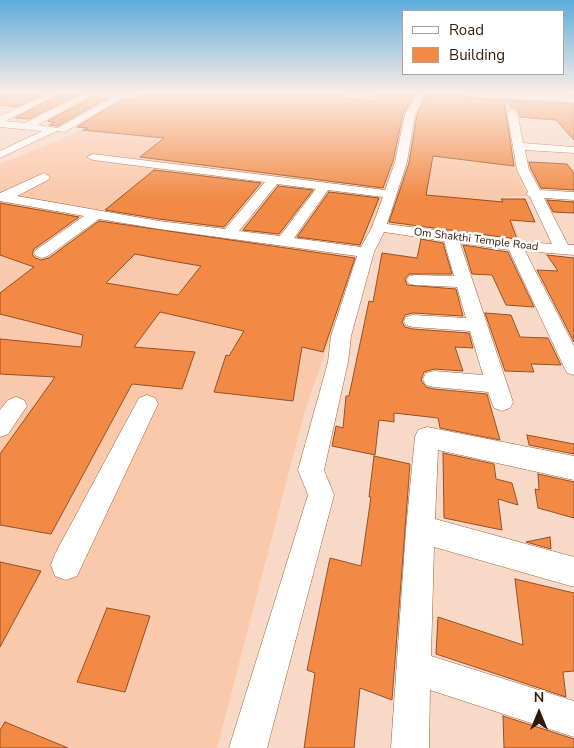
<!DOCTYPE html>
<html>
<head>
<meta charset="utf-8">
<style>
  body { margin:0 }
  #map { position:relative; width:574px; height:748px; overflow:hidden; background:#f8d9c7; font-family:"Nunito Sans",sans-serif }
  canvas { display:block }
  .legend { position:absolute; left:402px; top:10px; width:162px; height:65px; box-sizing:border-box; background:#fff; border:1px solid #aea39b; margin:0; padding:6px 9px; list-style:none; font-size:15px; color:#341806 }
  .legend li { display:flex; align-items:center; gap:10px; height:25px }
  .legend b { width:25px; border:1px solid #aea39b }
  .north { position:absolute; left:514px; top:688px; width:50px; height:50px; -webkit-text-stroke:4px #fff; paint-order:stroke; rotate:0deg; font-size:14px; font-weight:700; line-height:20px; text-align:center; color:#341806 }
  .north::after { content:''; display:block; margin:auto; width:18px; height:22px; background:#341806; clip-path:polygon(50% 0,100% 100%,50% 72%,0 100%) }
</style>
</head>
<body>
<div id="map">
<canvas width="574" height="748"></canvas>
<ul class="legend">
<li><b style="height:6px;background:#fff"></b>Road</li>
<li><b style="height:14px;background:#f28a46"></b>Building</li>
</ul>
<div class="north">N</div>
</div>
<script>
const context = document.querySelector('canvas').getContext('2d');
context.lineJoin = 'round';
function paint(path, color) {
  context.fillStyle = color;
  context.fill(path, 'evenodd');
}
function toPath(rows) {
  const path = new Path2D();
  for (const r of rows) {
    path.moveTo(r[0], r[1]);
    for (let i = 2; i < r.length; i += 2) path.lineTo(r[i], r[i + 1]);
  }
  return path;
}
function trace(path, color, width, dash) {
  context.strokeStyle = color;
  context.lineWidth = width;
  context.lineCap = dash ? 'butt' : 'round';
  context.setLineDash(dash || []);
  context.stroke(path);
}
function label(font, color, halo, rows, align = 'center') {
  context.font = font + ' "Nunito Sans",sans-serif';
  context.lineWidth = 5;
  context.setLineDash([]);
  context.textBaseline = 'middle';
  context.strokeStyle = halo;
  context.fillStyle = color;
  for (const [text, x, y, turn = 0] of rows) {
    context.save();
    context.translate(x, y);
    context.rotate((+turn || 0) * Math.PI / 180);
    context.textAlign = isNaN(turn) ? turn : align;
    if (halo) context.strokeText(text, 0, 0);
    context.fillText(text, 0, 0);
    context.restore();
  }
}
const built = toPath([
  [138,93,574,93,574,110,506,106,513,163,527,196,504,197,520,240,369,228,305,410,217,748,0,748,0,164,74,134]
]);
const building = toPath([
  [0,93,47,93,16,107,0,105,0,93],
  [63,93,81,93,29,119,15,118,63,93],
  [148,93,341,93,338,98,375,101,378,93,415,94,403,114,393,161,383,188,140,157,164,138,83,130,88,128,77,127,123,99,135,100,148,93],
  [428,93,461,93,467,98,504,100,514,166,433,156,426,195,503,202,501,199,525,199,535,222,510,220,517,239,389,222,409,163,417,115,428,93],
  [92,97,107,98,58,126,49,125,54,122,48,121,92,97],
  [506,100,574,104,574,140,556,120,520,117,518,110,511,107,506,100],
  [529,162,567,164,574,173,574,190,541,188,531,169,529,162],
  [154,170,261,183,224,227,159,219,105,210,154,170],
  [278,186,313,190,279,234,243,230,278,186],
  [329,192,379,198,360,245,297,237,329,192],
  [547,200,574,202,574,213,553,212,547,200],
  [0,203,79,217,34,249,32,254,35,258,41,260,49,258,99,221,355,258,323,352,302,347,293,401,214,392,226,355,229,356,244,331,160,312,134,347,195,352,182,389,132,384,51,534,0,525,0,454,55,377,0,374,0,339,81,347,83,335,0,314,0,293,34,267,0,255,0,203],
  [135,254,166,260,201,266,178,295,106,283,135,254],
  [421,239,443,243,452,274,409,274,405,279,407,285,456,289,463,316,413,313,405,315,402,322,405,327,413,329,469,333,473,348,455,347,463,371,434,369,424,372,421,380,426,387,434,389,487,394,500,440,440,428,438,418,394,413,394,422,379,420,375,455,332,446,336,426,343,428,346,396,349,396,369,301,373,302,382,253,417,258,421,239],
  [463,245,508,252,534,307,506,305,492,275,472,274,463,245],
  [547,255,574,258,574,342,537,270,558,271,547,255],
  [485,313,511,315,520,337,548,338,561,365,531,364,534,372,505,371,485,313],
  [527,435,574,444,574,454,529,445,527,435],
  [443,453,494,464,496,479,512,483,518,505,498,499,502,530,444,518,443,453],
  [374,456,410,464,392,700,360,688,354,748,304,748,315,673,307,670,330,558,361,566,371,497,369,497,374,456],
  [538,474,574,482,574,518,538,508,535,489,539,490,538,474],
  [550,537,551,549,526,542,550,537],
  [0,562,41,571,0,647,0,562],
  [515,579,574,593,574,671,563,672,566,697,436,654,438,617,523,645,515,579],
  [107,608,150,616,125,692,77,682,107,608],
  [503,716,574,739,574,748,504,748,503,716],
  [5,722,68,748,0,748,0,730,5,722]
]);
const minor = toPath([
  [51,93,61,93,5,121,25,123,85,93,95,93,38,125,58,128,120,93,130,93,65,132,57,131,0,158,0,151,42,131,0,127,0,116,51,93],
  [418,93,426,93,415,114,407,162,387,224,515,241,552,244,530,197,526,194,528,192,517,170,507,112,512,109,517,112,523,143,574,147,574,153,525,150,529,170,540,190,574,192,574,200,544,198,568,245,574,245,574,255,525,251,574,346,574,375,567,373,564,367,509,250,460,243,513,402,510,408,502,411,494,408,488,392,434,387,426,385,423,379,426,373,434,371,483,375,470,331,413,327,406,325,404,321,406,317,413,315,466,318,457,287,415,285,409,284,407,280,409,276,415,275,454,276,444,241,384,232,374,252,351,336,348,362,324,470,334,495,267,748,229,748,308,495,298,470,328,362,331,336,357,256,159,229,99,219,48,256,42,258,36,256,34,253,36,250,84,216,0,201,0,193,44,173,50,177,48,180,17,196,159,221,225,229,265,182,93,160,87,157,93,154,385,190,395,162,405,114,418,93],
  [277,184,316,189,280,236,239,231,277,184],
  [328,190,383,197,372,227,361,247,294,238,328,190],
  [463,93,508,93,574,96,574,102,467,96,463,93],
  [147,395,155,398,158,404,77,576,66,580,55,576,51,565,55,554,139,398,147,395],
  [16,397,24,400,27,406,8,434,0,437,0,410,8,400,16,397],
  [427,427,574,456,574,480,438,450,435,519,574,557,574,587,434,547,431,656,574,701,574,737,430,690,429,748,391,748,406,529,415,437,418,430,427,427]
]);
const farStreetnames = [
  ["Om Shakthi Temple Road",476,240,7]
];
paint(built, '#fac8aa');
paint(building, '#f28a46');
trace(building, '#945124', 1);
trace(minor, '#a46034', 1);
paint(minor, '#fff');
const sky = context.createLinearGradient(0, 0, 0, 197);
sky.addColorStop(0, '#5dabdd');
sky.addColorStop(0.47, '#fceee6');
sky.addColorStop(1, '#fceee600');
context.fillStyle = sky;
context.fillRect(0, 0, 574, 197);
label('11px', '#341806', '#fff', farStreetnames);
</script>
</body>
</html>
